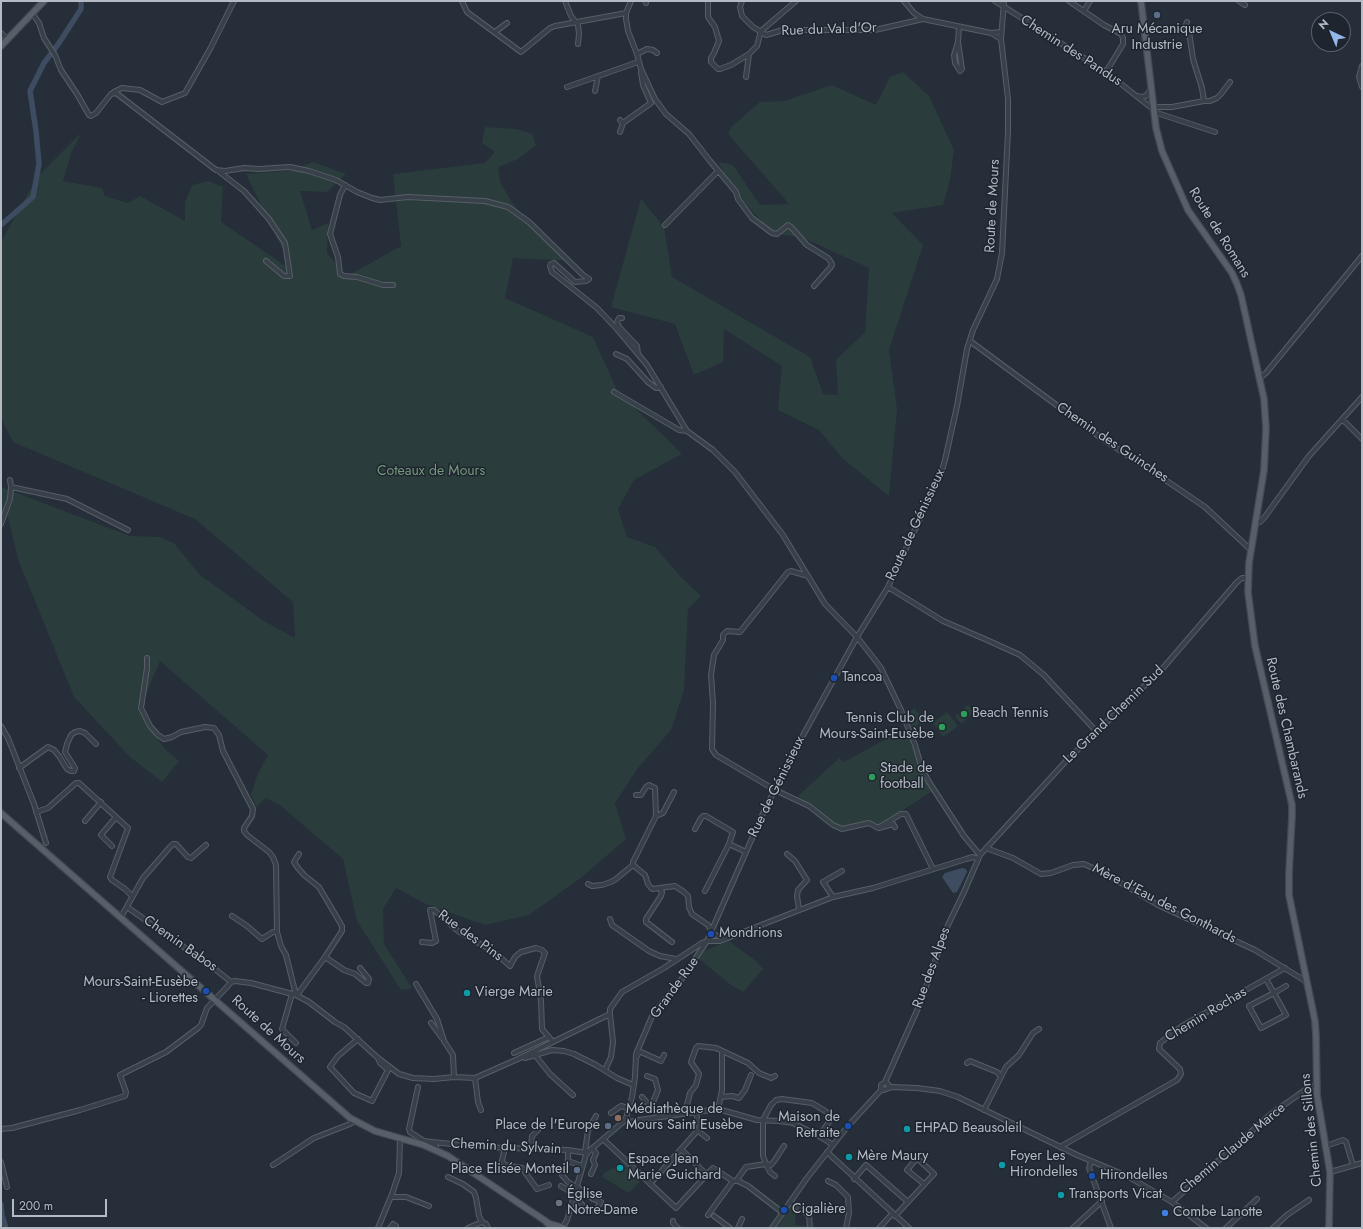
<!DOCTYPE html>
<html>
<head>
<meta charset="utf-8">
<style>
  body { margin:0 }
  #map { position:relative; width:1363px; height:1229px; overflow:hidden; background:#252e39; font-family:Jost,sans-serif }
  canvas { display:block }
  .frame { position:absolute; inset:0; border:2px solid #b4bbc5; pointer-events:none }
  .north { position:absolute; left:1311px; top:12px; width:40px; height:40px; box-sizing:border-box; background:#1e252e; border:1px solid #5a616a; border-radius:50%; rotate:316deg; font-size:11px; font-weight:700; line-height:16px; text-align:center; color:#b4bbc5 }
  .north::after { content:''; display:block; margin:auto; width:14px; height:18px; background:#92b8ec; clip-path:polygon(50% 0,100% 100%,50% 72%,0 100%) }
  .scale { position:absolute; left:12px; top:1199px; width:95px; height:18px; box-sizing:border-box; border:2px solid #b4bbc5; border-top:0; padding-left:5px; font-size:12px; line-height:14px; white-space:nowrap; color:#b4bbc5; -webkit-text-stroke:3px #1e252e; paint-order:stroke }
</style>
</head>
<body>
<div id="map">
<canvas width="1363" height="1229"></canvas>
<div class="frame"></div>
<div class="north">N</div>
<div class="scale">200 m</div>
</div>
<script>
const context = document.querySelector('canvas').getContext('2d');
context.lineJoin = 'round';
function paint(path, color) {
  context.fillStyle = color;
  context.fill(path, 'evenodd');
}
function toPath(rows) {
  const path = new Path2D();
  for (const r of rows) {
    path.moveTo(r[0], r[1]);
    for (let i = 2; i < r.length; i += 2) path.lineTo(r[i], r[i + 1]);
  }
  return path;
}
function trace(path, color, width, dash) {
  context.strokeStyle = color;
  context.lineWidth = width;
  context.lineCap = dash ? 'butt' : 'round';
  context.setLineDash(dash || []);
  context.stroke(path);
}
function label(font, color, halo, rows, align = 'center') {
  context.font = font + ' Jost,sans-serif';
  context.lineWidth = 3;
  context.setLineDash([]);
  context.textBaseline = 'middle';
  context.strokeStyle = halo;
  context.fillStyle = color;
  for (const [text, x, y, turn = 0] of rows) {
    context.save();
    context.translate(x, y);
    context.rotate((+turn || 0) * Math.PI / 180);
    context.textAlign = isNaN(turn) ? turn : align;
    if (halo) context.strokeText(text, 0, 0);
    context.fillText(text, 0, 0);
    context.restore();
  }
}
const green = toPath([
  [903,72,929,96,954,150,950,180,943,205,892,213,923,245,889,350,897,409,889,496,843,459,819,430,778,410,782,366,724,329,723,362,694,375,675,324,611,307,641,199,664,227,672,277,810,357,823,394,838,395,836,360,865,332,869,268,801,237,773,234,732,189,718,162,733,165,760,205,789,204,728,134,731,127,760,102,784,101,832,85,876,105,890,77],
  [485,127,517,129,532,134,536,145,518,159,498,167,500,182,511,201,532,227,572,261,513,258,505,298,593,337,617,390,682,454,634,480,618,509,627,537,655,547,681,577,701,596,688,609,684,690,671,730,638,768,615,803,626,839,582,877,529,915,485,925,428,905,396,888,383,909,384,944,412,988,401,990,357,921,343,859,281,806,266,798,256,807,251,795,257,776,268,755,160,661,139,711,164,748,179,761,162,782,130,757,74,697,18,559,7,513,3,511,1,516,1,487,130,536,160,537,174,543,200,575,264,621,295,638,293,602,195,519,13,442,1,418,1,242,38,176,81,133,71,154,63,181,102,188,105,196,128,203,140,196,185,221,185,202,192,185,208,181,223,187,221,222,293,271,246,174,288,171,313,162,346,174,327,192,300,191,312,230,328,223,327,253,347,276,401,246,393,174,485,163,495,152,482,143],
  [968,705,974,712,961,724,955,716],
  [914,708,923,719,913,731,907,715],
  [947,712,958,726,943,737,933,723],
  [904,729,913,746,931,792,897,814,879,825,840,827,798,796,839,758,844,762],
  [729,941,756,961,763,969,743,992,731,985,699,959,704,951],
  [622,1160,642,1179,629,1193,602,1177,604,1173,618,1165],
  [791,1206,793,1206,796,1209,795,1225,808,1226,808,1228,777,1228]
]);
const water = toPath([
  [962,868,966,869,967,872,957,892,953,893,942,877,945,873]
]);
const river = toPath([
  [1,225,33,197,39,164,36,131,30,91,44,63,59,43,81,9,81,1],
  [1,1204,2,1215,6,1228]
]);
const minor = toPath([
  [462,1,467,12,521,52,550,28,555,26,626,13],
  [565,1,571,16,578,25,579,34,578,44],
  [631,1,626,13,626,19,628,31,637,54,641,69,655,99,666,114,689,134,710,161,736,192,738,199,752,218,772,233,777,234,788,225,791,227,807,245,828,258,831,262,832,265,830,268,814,286],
  [645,1,646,3],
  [708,1,708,17,715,27,719,41,714,53,711,58,711,62,718,69,720,69,731,65,749,54],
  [742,1,740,7,742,16,753,27,766,35,783,30,875,30,923,19],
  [904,1,914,13,923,19,991,33],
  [995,1,1106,72,1154,110],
  [1069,1,1104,25,1121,34,1123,38,1123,44,1106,72],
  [1239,1,1245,5],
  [1084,11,1090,1],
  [32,13,39,23,44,38,55,55,61,70,77,94,89,115,91,116,96,113,111,94,116,93,216,170,225,171,244,168,259,169,290,167,309,171,336,180,357,192,372,198,380,200,408,197,485,201,508,207,529,222,583,275,589,279,586,281,575,282,554,263,551,264,550,266,552,272,597,308,617,329,647,365,687,431,713,450,735,472,783,535,825,604,857,637,875,660,881,668,901,710,915,745,922,769,929,782,964,836,980,855],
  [1187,22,1185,27,1189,32,1193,59,1202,88,1204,101],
  [495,32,507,23],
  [1001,32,991,33,1001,39],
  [1,33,7,39],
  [958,42,962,69,960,71,955,63,954,55,958,42,959,27],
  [637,54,647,49,653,50,657,53],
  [1362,66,1359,77,1362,87],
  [746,77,749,54,757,46,761,31,796,1],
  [567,87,638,62],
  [595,91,598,76],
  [114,92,122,88,140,90,162,102,185,93,210,49,234,1],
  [1138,96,1141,97,1146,96,1151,89],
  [1154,107,1172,107,1204,101,1210,101,1217,98,1221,94,1230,82],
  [1154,112,1215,132],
  [620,120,623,123,651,103,643,85,641,72],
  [620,132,623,123],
  [217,170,244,191,269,219,285,243,290,276,284,276,266,261],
  [345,185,340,195,330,234,338,257,340,274,344,276,357,277,383,285,393,285],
  [665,225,718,171],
  [622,318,619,318,617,322,619,327,637,346,638,354],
  [970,341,1101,438,1161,477,1205,507,1251,550],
  [616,354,627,359,648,382,656,388,661,387],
  [1260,378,1266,373,1362,256],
  [614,392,679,430,687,431],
  [1342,419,1362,439],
  [10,480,11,487],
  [1255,523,1260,522,1264,518,1309,456,1362,397],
  [1,524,10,499,11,487,67,499,128,530],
  [808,576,791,571,788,572,740,632,727,631,723,635,723,640,714,655,711,675,713,703,712,749,716,755,775,790,809,806,833,825,842,829,869,823,878,828,901,814,906,814,933,869],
  [888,587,943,621,987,640,1020,655,1044,675,1097,732],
  [147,658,147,668,141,708,150,726,158,735,164,739,172,737,181,732,205,727,214,728,219,735,223,751,253,809,252,816,244,828,244,831,247,835,269,852,273,857,276,865,277,932,281,946,286,955,296,995],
  [1,726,8,738,34,804,46,843],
  [19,768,48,747,54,750,59,756,67,769,71,771,74,771,75,768,65,752,67,744,71,735,75,732,80,731,85,733,96,744],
  [636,795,641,795,646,787,649,785,655,788,656,816,633,862,633,865,645,875,648,884,652,889,675,886,684,892,688,896,689,907,692,914,708,925,712,932],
  [36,812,48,808,76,783,79,783,128,828,110,877,112,880,125,889,132,896],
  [656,816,663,813,674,792],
  [85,821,101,802],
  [879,828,893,824,895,827],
  [695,829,701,818,703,816,706,816,733,832,729,844,746,852],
  [112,846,101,835,116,817],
  [986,848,1013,858,1041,874,1051,873,1073,865,1084,864,1104,873,1158,905,1255,950,1307,982],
  [787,854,795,861,807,880,798,890,797,896,799,909],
  [588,884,592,886,602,885,611,882,616,879,633,865],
  [660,889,662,892,661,896,646,919,646,922,672,942],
  [705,891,729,844],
  [833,897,823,882,842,871],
  [127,907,215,969,231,982],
  [232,916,247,926,262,939,273,932,277,932],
  [121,917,143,878,170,847,173,844,176,844,188,857,191,858,206,845],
  [610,919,612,925,649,951,660,956,676,959],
  [711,934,726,938],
  [422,942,432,943,436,941,430,910,434,910,458,931,494,952,510,966,515,957,521,952,536,948,542,950,545,953,537,976,541,1000,542,1029,553,1042],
  [325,957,344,970,355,974,366,983,368,983,369,979,360,968],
  [1266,979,1274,993,1286,1015,1261,1028,1249,1006,1274,993,1286,986],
  [416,984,437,1019,444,1041,453,1055,454,1077],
  [292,994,282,1029,296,1043],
  [297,995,325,957,342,931,342,926,319,887,304,875,298,868,294,862,299,854],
  [431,1023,442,1038],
  [358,1039,338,1056,330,1067,354,1093,372,1101,388,1070,380,1063,378,1058],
  [514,1053,549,1037],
  [535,1055,550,1074,573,1095],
  [637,1056,639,1052,641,1052,661,1061,664,1055],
  [525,1058,552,1050,564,1051,574,1054,596,1065,617,1078,633,1085],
  [967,1063,970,1061,997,1072,1001,1077],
  [605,1070,611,1057,613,1042,610,1014],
  [647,1076,655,1079,658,1090,651,1107,660,1117],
  [475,1078,478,1102,481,1110],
  [885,1082,919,1006,948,925,964,892,980,855,1066,761,1163,668,1237,582,1242,578,1248,578],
  [418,1087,409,1129,410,1132,424,1141,432,1142,436,1147],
  [889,1088,888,1084,886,1082,884,1083,881,1085,881,1088,884,1090,891,1087,917,1088,940,1091,958,1097,1077,1155,1127,1176,1172,1202,1206,1228],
  [642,1097,651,1107],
  [721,1097,732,1096,739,1098,745,1090,751,1075],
  [718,1109,722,1090,722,1051],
  [984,1110,1006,1067,1019,1055,1033,1033,1039,1029],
  [611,1113,621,1106,629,1108],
  [685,1113,690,1093,696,1085,699,1074,691,1062,696,1048,698,1046,716,1048,748,1063,759,1073,771,1078,775,1076],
  [625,1120,629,1122,639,1120,718,1109,757,1120,779,1121,793,1123,819,1136,833,1145],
  [1,1129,12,1128,80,1110,125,1096,126,1092,120,1075,166,1052,198,1028,201,1025,207,1008,227,987,231,982,235,981,251,983,296,995,309,1002,335,1022,344,1027,378,1058,399,1074,413,1078,434,1079,454,1077,475,1078,518,1059,610,1014,610,1009,622,992,664,968,702,943,707,941,720,941,833,897,873,888,966,859,973,857,978,859],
  [697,1130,707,1138],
  [603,1139,676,1208,713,1168,733,1181,738,1181,748,1186,783,1213],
  [426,1146,432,1142,481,1147,568,1150,587,1153],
  [1326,1146,1343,1140,1346,1142,1353,1165],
  [505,1147,502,1161,505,1165,522,1168,537,1189,549,1185],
  [1060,1147,1177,1080,1181,1074,1180,1069,1159,1049,1160,1043,1182,1026,1285,968],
  [531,1148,532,1136,538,1130],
  [681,1149,707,1175],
  [568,1150,568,1161,582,1166],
  [585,1152,588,1130,596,1116],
  [827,1152,909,1228],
  [568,1161,562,1175,568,1182,576,1187],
  [1091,1161,1089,1168,1111,1228],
  [1,1162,7,1187],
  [273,1165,314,1138,350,1124,354,1121],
  [1330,1172,1362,1163],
  [591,1174,595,1165,593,1160,596,1153,592,1148],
  [775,1176,770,1172,766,1164,771,1165,775,1160,784,1146],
  [448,1177,463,1184,474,1192,476,1198,479,1216,482,1222],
  [854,1179,866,1165,908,1202],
  [736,1181,746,1167,766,1164,763,1156,763,1120,771,1105,776,1100,782,1099,812,1103,830,1114,831,1117,829,1122,819,1136],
  [828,1181,836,1185,848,1197,849,1213,846,1228],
  [650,1184,699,1129,696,1112],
  [561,1186,574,1194],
  [391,1197,406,1197,429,1206],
  [573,1198,578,1200,587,1210,595,1211,601,1202,593,1199,576,1186],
  [790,1202,809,1215,810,1228],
  [1172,1202,1271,1114,1308,1088,1316,1085],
  [708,1215,733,1181],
  [714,1216,730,1228],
  [895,1216,934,1174,917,1158,907,1170,924,1184],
  [673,1221,673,1223,678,1228],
  [563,1227,567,1220,586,1155,589,1151,623,1122,626,1118,632,1097,635,1077,636,1054,653,1014,658,1008,681,980,707,941,764,811,795,750,857,637,888,587,941,474,945,460,957,406,967,349,973,330,997,279,1002,253,1008,131,1008,99,1001,39,1004,1],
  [378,1228,392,1194,399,1173,400,1138],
  [390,1228,393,1224,396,1226,395,1228],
  [468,1228,482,1222,486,1224,488,1228],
  [738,1228,742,1219],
  [772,1228,807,1178,848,1126,882,1089],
  [879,1228,893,1213],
  [1073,1228,1102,1201],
  [1226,1228,1257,1199],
  [1273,1228,1287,1215,1309,1200]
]);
const major = toPath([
  [1141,1,1156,128,1162,151,1188,210,1232,273,1237,284,1241,295,1264,399,1266,428,1264,470,1249,563,1248,592,1255,646,1292,805,1292,816,1289,873,1289,895,1315,1021,1316,1036,1317,1095,1330,1172,1329,1228],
  [1,46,44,1],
  [1,813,350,1118,375,1131,424,1145,448,1156,547,1222,552,1228],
  [547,1223,564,1228]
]);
const markers = [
  [1157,15,4,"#5c6f8a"],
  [834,678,4,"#1a4fb4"],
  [964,714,4,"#2e9e5b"],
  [942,727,4,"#2e9e5b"],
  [872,777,4,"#2e9e5b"],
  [711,934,4,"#1a4fb4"],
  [206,991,4,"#1a4fb4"],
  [467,993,4,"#0f9aa8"],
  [618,1118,4,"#8d6e63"],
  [608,1126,4,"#5c6f8a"],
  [848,1126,4,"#1a4fb4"],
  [907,1129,4,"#0f9aa8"],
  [849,1157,4,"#0f9aa8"],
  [1002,1165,4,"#0f9aa8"],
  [620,1168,4,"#0f9aa8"],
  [577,1170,4,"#5c6f8a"],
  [1092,1176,4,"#1a4fb4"],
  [1061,1195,4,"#0f9aa8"],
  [559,1203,4,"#6b7280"],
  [784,1210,4,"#1a4fb4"],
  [1165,1213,4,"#3f7fe0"]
];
const streetNames = [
  ["Rue du Val d'Or",829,30,-2],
  ["Chemin des Pandus",1071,51,33],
  ["Route de Mours",993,206,-87],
  ["Route de Romans",1219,233,58],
  ["Chemin des Guinches",1112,443,34],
  ["Route de Génissieux",916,525,-65],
  ["Le Grand Chemin Sud",1114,715,-44],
  ["Route des Chambarands",1286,728,77],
  ["Rue de Génissieux",777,787,-64],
  ["Mère d'Eau des Gonthards",1164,904,27],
  ["Rue des Pins",470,936,36],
  ["Chemin Babos",180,944,35],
  ["Rue des Alpes",932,968,-70],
  ["Grande Rue",675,988,-54],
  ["Chemin Rochas",1206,1015,-31],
  ["Route de Mours",268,1030,42],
  ["Chemin des Sillons",1312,1130,-96],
  ["Chemin du Sylvain",506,1147,3],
  ["Chemin Claude Marce",1233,1149,-40]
];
const poiNames = [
  ["Aru Mécanique",1157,30,"center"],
  ["Industrie",1157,46,"center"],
  ["Tancoa",842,678],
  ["Beach Tennis",972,714],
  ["Tennis Club de",934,719,"right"],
  ["Mours-Saint-Eusèbe",934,735,"right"],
  ["Stade de",880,769],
  ["football",880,785],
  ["Mondrions",719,934],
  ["Mours-Saint-Eusèbe",198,983,"right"],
  ["- Liorettes",198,999,"right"],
  ["Vierge Marie",475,993],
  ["Médiathèque de",626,1110],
  ["Mours Saint Eusèbe",626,1126],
  ["Maison de",840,1118,"right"],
  ["Retraite",840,1134,"right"],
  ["Place de l'Europe",600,1126,"right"],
  ["EHPAD Beausoleil",915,1129],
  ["Mère Maury",857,1157],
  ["Foyer Les",1010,1157],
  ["Hirondelles",1010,1173],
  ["Espace Jean",628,1160],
  ["Marie Guichard",628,1176],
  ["Place Elisée Monteil",569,1170,"right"],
  ["Hirondelles",1100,1176],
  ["Église",567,1195],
  ["Notre-Dame",567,1211],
  ["Transports Vicat",1069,1195],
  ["Cigalière",792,1210],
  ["Combe Lanotte",1173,1213]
];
const parkNames = [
  ["Coteaux de Mours",431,472]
];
paint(green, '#2a3c3c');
paint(water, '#3d4c60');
trace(river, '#3d4c60', 5.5);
trace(minor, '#575e67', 6);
trace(major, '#424952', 8);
trace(minor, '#384049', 4);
trace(major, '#575f69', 5.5);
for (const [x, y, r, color] of markers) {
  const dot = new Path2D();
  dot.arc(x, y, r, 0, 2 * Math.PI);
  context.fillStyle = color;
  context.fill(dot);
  trace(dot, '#1e252e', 1.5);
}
label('14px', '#b4bbc5', '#1e252e', streetNames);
label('14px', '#b4bbc5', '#1e252e', poiNames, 'left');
label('14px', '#74987c', '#1e252e', parkNames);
</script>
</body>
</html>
